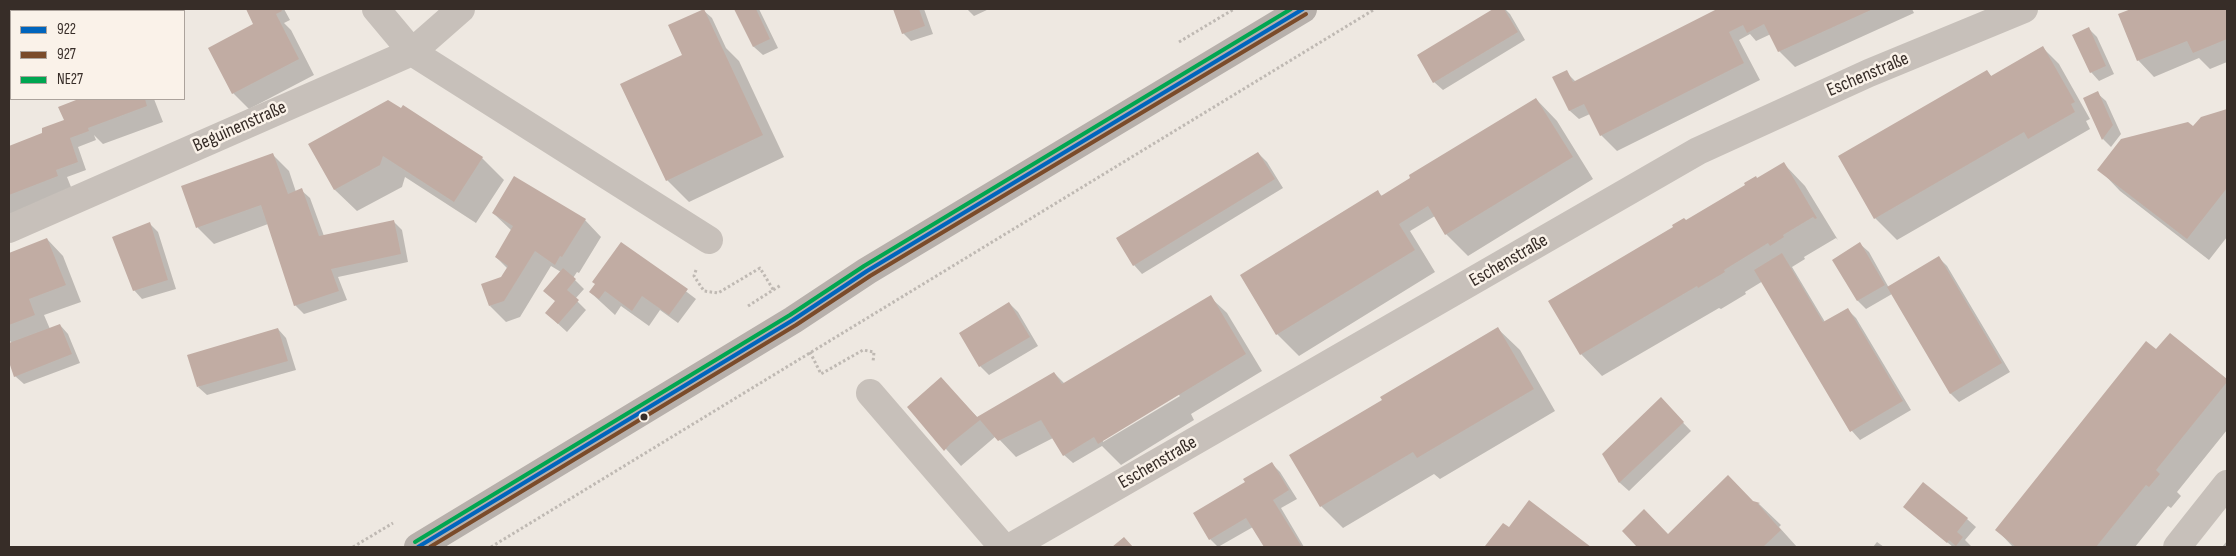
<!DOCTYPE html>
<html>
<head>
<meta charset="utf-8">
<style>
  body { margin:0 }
  #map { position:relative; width:2236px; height:556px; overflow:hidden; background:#eee8e1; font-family:"Sofia Sans Condensed",sans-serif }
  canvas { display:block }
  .frame { position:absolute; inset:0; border:10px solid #372d28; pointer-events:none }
  .legend { position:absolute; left:10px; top:10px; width:175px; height:90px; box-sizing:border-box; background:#faf2e9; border:1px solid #aca39c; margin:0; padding:6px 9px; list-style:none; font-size:15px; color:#372d28 }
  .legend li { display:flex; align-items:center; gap:10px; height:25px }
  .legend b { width:25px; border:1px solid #aca39c }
</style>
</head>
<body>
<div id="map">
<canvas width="2236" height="556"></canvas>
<div class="frame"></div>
<ul class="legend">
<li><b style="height:6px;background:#0065bd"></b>922</li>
<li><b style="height:6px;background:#7a4b2a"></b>927</li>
<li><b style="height:6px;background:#00a651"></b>NE27</li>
</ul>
</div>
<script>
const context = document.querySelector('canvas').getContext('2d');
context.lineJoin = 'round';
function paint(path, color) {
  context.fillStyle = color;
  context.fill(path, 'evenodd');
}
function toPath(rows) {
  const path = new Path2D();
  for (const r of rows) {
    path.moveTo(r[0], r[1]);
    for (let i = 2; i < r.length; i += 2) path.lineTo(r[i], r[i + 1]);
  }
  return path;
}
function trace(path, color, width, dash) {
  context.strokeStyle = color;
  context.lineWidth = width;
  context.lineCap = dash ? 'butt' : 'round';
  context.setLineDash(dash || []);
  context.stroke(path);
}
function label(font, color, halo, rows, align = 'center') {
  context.font = font + ' "Sofia Sans Condensed",sans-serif';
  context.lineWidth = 5;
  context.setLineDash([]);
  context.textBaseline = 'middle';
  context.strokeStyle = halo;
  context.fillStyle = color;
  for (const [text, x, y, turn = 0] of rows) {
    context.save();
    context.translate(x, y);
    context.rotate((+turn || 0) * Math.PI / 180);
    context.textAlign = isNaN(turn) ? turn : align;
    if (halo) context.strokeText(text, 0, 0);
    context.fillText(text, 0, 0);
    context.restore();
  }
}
const shadow = toPath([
  [250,9,284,9,290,20,284,23,291,30,314,75,249,109,233,93,255,24,248,10],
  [736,9,759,9,778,48,763,55,754,47],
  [894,9,924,9,933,34,911,41,903,33],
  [967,9,989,9,974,16],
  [1496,9,1505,9,1510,14,1525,40,1443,90,1434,82,1419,56],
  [1718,9,1912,9,1914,13,1795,67,1779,51,1771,34,1756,41,1750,34,1739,40,1760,80,1617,151,1601,135,1590,114,1579,119,1570,111,1554,78,1566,72,1576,82,1722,15],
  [2134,9,2227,9,2227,62,2210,69,2199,58,2154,77,2138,60,2119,15],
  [703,10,712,18,726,48,739,61,784,157,689,202,667,180,684,55],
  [2089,29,2097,37,2114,74,2099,81,2091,72],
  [2042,47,2059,64,2090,119,2086,121,2090,129,1897,240,1875,218,1987,71,1992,77],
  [2097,93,2106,101,2121,134,2111,147,2103,139],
  [76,99,154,99,163,122,103,144,94,135,96,140,78,147,86,170,67,177,73,192,9,217,9,147,41,135,65,121,77,101],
  [1536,99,1557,121,1593,179,1468,256,1446,234,1435,216,1410,231,1435,272,1299,356,1277,334,1242,275,1378,192,1383,197],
  [402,110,482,158,504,180,476,223,405,177,402,187,357,211,335,190,310,144],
  [2227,111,2227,237,2209,260,2120,191,2099,169,2198,131,2201,118],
  [1258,153,1267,162,1283,188,1142,274,1134,265],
  [272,154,289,171,296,192,301,190,310,198,324,236,394,222,402,230,408,262,338,277,347,300,304,314,295,305,268,224,214,244,198,228,183,187],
  [1784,164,1805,186,1838,240,1836,238,1804,257,1805,259,1792,267,1825,322,1847,309,1856,318,1911,410,1860,440,1852,431,1763,281,1745,292,1746,294,1721,309,1719,308,1602,376,1581,354,1686,221],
  [493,213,585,220,601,237,579,273,577,272,573,278,584,289,575,299,586,310,567,332,555,321,561,272,551,266,520,317,506,322,490,306,508,269,496,257,512,231],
  [150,224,158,232,176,289,142,299,134,290],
  [47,239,63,256,81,302,44,315,50,329,60,325,68,334,80,363,24,384,15,376,9,359,9,345,12,343,9,340,9,254],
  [1860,244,1869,252,1889,288,1939,258,1947,266,2010,372,1959,402,1951,394,1892,294,1866,309,1858,301,1834,260],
  [662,273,696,299,678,323,660,310,649,326,621,306,615,315,590,292],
  [1210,297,1227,313,1262,371,1191,414,1194,420,1121,465,1102,446,1073,463,1064,455,1053,438,1016,457,996,436,961,466,909,407,941,379,978,418,1054,373,1065,384],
  [1178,394,1180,396,1103,442,1103,439],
  [1009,303,1018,312,1038,346,989,375,980,366],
  [278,329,286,338,296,370,207,395,198,387],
  [1498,329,1520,350,1555,411,1440,479,1434,474,1343,528,1321,506,1384,400],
  [2170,335,2227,380,2227,430,2177,492,2181,496,2171,508,2168,506,2135,547,2013,547,1997,530],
  [1669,408,1691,431,1629,491,1620,483,1603,454],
  [1272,464,1280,472,1297,499,1281,508,1304,547,1266,547,1253,527,1218,547,1210,539,1247,483],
  [1529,502,1589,547,1488,547,1503,524,1509,529],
  [1754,502,1759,504,1781,525,1779,527,1797,547,1639,547,1623,531,1668,535],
  [1904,507,1967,519,1976,527,1965,540,1971,546,1953,547],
  [2227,541,2227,547,2222,547],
  [1877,542,1884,547,1873,547]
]);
const building = toPath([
  [246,9,281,9,282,11,276,14,299,59,232,94,208,48,253,24],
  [704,9,763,135,666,181,620,84,682,55,668,25],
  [734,9,756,9,770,39,753,47],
  [893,9,919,9,925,26,902,34],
  [1493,9,1504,9,1518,32,1433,83,1417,55],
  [1717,9,1873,9,1778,52,1764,24,1747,33,1743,25,1729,32,1744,63,1600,136,1584,104,1569,111,1552,77,1567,70,1573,82],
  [2131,9,2227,9,2227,39,2193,53,2187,41,2137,61,2118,14],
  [2089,27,2106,66,2090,73,2072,35],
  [2043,46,2075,102,2071,104,2075,112,2028,139,2024,132,1874,219,1838,156,1987,70,1991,76],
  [2098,91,2113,125,2102,140,2083,98],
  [1536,98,1573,157,1445,235,1428,206,1399,224,1415,250,1276,335,1240,275,1378,190,1381,196,1410,178,1409,175],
  [75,99,145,99,147,106,88,128,89,131,70,138,78,162,56,170,58,176,9,195,9,146,42,133,42,128,64,120,58,107,76,100],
  [388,100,401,108,403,105,483,157,454,202,383,156,380,165,334,190,308,144],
  [2227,109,2227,188,2187,239,2097,170,2121,139,2188,122,2193,126,2201,117],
  [1258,152,1275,179,1133,266,1116,238],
  [273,153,288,194,302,188,319,236,394,220,401,254,331,269,339,291,294,306,261,205,196,228,181,186],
  [1784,162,1817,218,1815,219,1813,217,1783,235,1784,237,1770,246,1768,243,1724,270,1725,272,1698,288,1697,286,1580,355,1548,301,1673,227,1672,225,1684,218,1686,220,1745,185,1744,183,1756,176,1757,178],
  [514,176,586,219,562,257,560,256,555,265,535,251,504,301,489,306,481,284,501,277,508,266,495,257,513,226,492,213],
  [150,222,168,280,133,291,112,237],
  [47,238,66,285,29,299,35,315,9,325,9,253],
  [621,242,688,289,669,315,642,296,632,311,605,291,599,299,589,292,595,284,592,282],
  [1860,242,1885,285,1857,301,1832,260],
  [1782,253,1823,322,1848,308,1903,401,1850,432,1754,270],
  [1939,256,2002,363,1950,394,1887,287],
  [563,268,576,279,567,290,579,300,558,324,545,313,555,301,543,291],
  [1211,295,1246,354,1098,444,1094,437,1063,456,1041,420,998,441,980,420,950,444,944,451,907,407,941,377,977,417,1054,372,1062,384],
  [1009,302,1030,337,979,367,959,333],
  [60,324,72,354,14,377,9,362,9,343],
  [1498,327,1534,389,1417,458,1413,452,1320,507,1289,455,1382,400,1380,397],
  [278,328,288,361,197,387,187,355],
  [2170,333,2227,379,2227,382,2156,470,2160,474,2149,487,2146,485,2096,547,2016,547,1995,530,2146,341,2156,349],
  [1661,397,1684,422,1619,483,1602,454],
  [1272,462,1289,490,1273,500,1302,547,1264,547,1246,518,1209,540,1193,513,1245,482,1243,479],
  [1728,475,1753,501,1760,503,1758,504,1781,530,1763,547,1637,547,1622,531,1644,509,1668,534],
  [1923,482,1968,518,1957,532,1963,537,1956,546,1949,540,1947,543,1903,507],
  [1529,500,1591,547,1485,546,1503,523,1509,527],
  [1124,537,1133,547,1112,547]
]);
const path = toPath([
  [1179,42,1234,9],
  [696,270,694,276,704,291,718,293,760,268,774,291],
  [748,306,781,285],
  [810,352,821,374,863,350,874,352,873,362],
  [353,547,393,523],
  [491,547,1375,9]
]);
const minor = toPath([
  [376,9,412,52,709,240],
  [9,229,412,52,461,9],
  [870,393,1003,547],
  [1011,547,1698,151,1869,73,2024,9],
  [2177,547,2227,484]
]);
const secondary = toPath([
  [418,547,793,320,867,271,1303,9]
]);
const bus1 = toPath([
  [418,547,793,320,867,271,1303,9]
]);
const bus2 = toPath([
  [430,547,796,325,870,276,1306,14]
]);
const bus3 = toPath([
  [415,542,790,315,864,266,1291,9]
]);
const markers = [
  [644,417,4.5,"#372d28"]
];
const streetNames = [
  ["Eschenstraße",1868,75,-23],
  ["Beguinenstraße",240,127,-24],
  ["Eschenstraße",1509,261,-30],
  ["Eschenstraße",1158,463,-30]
];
paint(shadow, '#0003');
paint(building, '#c1aca3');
trace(path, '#bfb9b3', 3, [2.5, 2.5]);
trace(minor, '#c7c0ba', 28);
trace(secondary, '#b7b0ab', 28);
trace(bus1, '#0065bd', 4);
trace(bus2, '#7a4b2a', 4);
trace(bus3, '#00a651', 4);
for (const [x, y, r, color] of markers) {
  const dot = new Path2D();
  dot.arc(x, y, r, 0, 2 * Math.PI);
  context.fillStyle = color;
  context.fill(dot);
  trace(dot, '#faf2e9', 2);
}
label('19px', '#372d28', '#faf2e9', streetNames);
</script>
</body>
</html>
